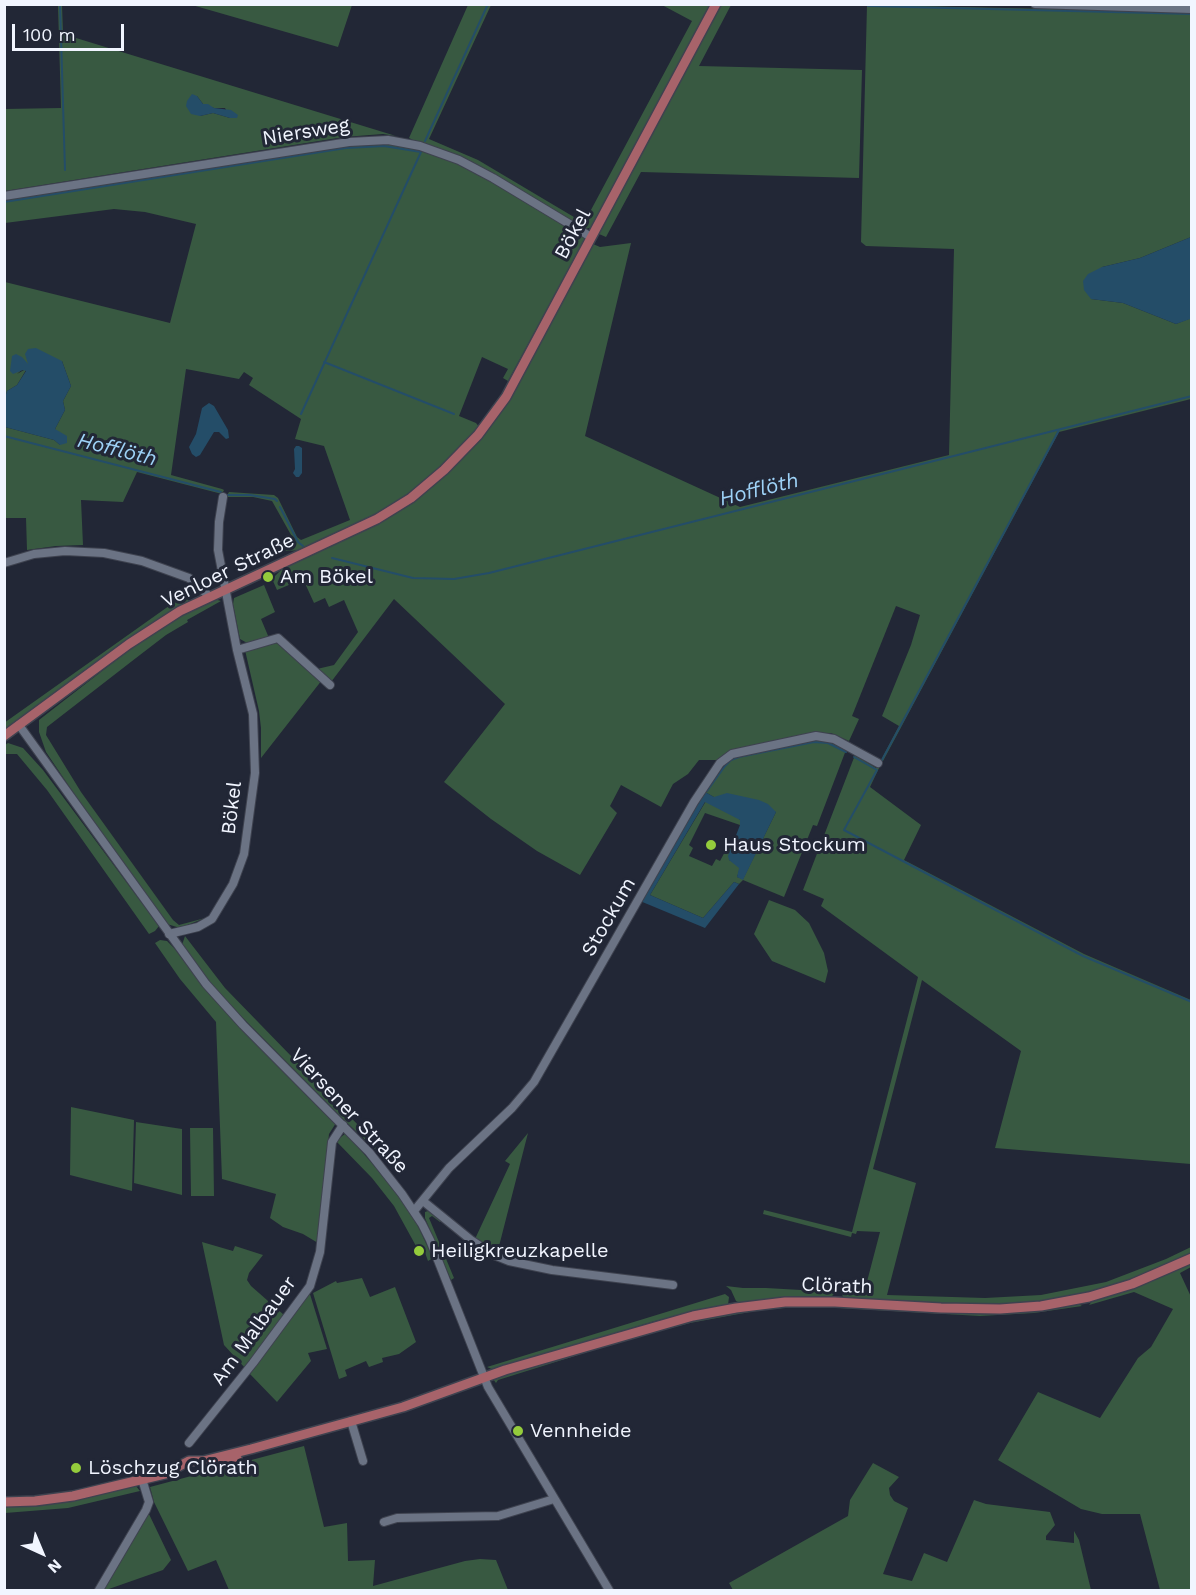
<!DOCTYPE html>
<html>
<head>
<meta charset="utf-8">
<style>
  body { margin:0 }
  #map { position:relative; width:1196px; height:1595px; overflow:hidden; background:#222736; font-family:"Work Sans",sans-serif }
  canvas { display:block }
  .frame { position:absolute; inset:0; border:6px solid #f1f5ff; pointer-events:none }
  .north { position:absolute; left:12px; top:1523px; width:60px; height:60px; -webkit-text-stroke:4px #222736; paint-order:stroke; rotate:136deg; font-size:16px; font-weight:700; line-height:24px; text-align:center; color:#f1f5ff }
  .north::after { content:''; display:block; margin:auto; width:21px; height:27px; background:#f1f5ff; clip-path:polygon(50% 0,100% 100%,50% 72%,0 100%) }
  .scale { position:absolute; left:12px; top:24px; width:112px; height:27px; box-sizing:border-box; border:3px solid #f1f5ff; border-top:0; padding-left:8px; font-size:18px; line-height:21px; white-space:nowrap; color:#f1f5ff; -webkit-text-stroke:4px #222736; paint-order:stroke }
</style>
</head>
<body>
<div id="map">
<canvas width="1196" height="1595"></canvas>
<div class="frame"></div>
<div class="north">N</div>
<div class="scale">100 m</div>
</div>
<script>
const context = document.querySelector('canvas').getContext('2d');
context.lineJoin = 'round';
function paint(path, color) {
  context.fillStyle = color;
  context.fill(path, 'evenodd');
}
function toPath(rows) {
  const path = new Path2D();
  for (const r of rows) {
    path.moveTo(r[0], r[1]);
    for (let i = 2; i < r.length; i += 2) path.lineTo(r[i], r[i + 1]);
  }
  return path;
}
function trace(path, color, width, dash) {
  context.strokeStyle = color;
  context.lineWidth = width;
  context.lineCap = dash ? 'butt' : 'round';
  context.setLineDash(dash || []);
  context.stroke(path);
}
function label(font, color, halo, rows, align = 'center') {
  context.font = font + ' "Work Sans",sans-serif';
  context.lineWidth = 6;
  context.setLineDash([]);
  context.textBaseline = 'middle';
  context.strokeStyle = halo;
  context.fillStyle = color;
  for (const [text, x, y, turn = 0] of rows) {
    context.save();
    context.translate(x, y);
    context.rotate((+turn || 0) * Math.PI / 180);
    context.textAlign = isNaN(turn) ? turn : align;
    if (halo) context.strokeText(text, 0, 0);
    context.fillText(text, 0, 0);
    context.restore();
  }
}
const green = toPath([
  [58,5,62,5,63,34,396,136,383,134,344,137,5,191,5,109,61,108],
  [197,96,203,104,214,108,225,108,230,118,213,113,200,116],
  [192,5,352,4,352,5,338,47],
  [468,5,491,5,429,139,478,160,584,223,692,21,662,5,711,5,592,227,586,229,581,228,409,138],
  [721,5,731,5,699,66,862,70,859,178,641,172,606,237,599,234],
  [867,5,1191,12,1191,237,1140,258,1102,267,1091,299,1123,303,1176,324,1191,318,1191,399,1059,432,883,761,881,760,899,726,882,716,911,645,920,615,896,606,852,716,859,719,849,741,831,733,813,733,729,751,718,760,699,760,688,774,673,784,661,807,621,785,610,806,617,813,580,875,537,851,491,819,444,782,505,704,394,599,331,682,317,669,334,665,358,632,344,600,329,607,325,598,314,603,303,579,277,590,273,581,268,583,283,568,387,518,445,475,471,449,485,432,593,244,600,247,631,243,585,436,740,507,949,455,954,249,866,246,861,242],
  [383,143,410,146,454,159,584,236,584,241,508,381,503,378,508,369,482,357,459,416,476,423,480,428,437,471,409,493,373,517,303,550,285,551,271,558,270,556,295,542,272,501,253,497,226,497,229,492,274,495,278,498,297,537,301,540,350,520,324,446,295,439,301,419,249,385,253,378,244,372,239,379,186,369,171,475,222,489,224,490,222,494,137,472,123,502,81,500,83,545,56,546,27,550,26,518,5,518,5,427,54,440,60,445,55,429,65,410,63,401,71,386,62,361,28,364,17,374,24,370,26,370,17,385,7,391,5,398,5,282,170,323,196,224,145,212,114,209,5,223,5,199,345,145],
  [264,585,275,612,261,619,269,638,249,644,240,639,233,604,234,598],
  [190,591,191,597,186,604,165,615,5,729,4,723],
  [214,599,221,601,187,620,188,622,166,635,136,658,47,727,46,735,81,792,173,920,179,925,205,918,180,928,167,924,112,850,46,752,39,732,39,720,129,650,182,615],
  [277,640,322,680,261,758,261,728,259,711,245,650],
  [814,740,828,741,846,750,817,826,813,825,784,897,743,880,739,884,734,882,703,918,650,895,706,801,737,817,740,820,740,825,705,813,689,845,693,848,689,856,712,866,716,859,720,861,728,846,731,847,729,860,737,864,740,868,737,877,743,879,776,812,714,797,705,792,730,759],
  [8,743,23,748,43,770,159,926,155,931,149,934,47,790,17,754,5,754,5,745],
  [855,755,876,768,880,766,870,787,921,825,904,860,1084,954,1191,1000,1191,1164,995,1148,1021,1051,922,980,873,1169,916,1183,887,1295,985,1298,1041,1295,1106,1282,1166,1259,1191,1247,1191,1255,1132,1281,1097,1291,1047,1301,977,1305,844,1299,841,1292,864,1293,880,1232,857,1231,856,1234,852,1233,851,1237,763,1214,764,1210,852,1232,918,977,821,906,824,899,803,890],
  [769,900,795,910,809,923,824,953,828,971,825,983,772,961,754,934],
  [185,936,225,988,394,1162,391,1164,343,1119,244,1019,214,988,182,945],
  [160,940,167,941,174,948,210,995,238,1025,336,1123,329,1134,318,1243,303,1234,283,1227,270,1218,276,1194,222,1179,216,1022,180,979,155,943],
  [71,1107,134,1120,132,1191,70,1175],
  [136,1122,182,1129,182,1195,134,1183],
  [190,1128,213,1128,214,1196,191,1196],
  [346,1133,394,1189,414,1218,433,1258,428,1261,423,1247,416,1246,394,1206,372,1178,336,1141],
  [528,1133,497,1254,475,1239,510,1164,505,1161],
  [428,1211,442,1220,440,1222,432,1216,429,1218,454,1278,451,1280,425,1218,425,1212],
  [202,1242,233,1251,235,1246,263,1255,249,1273,247,1280,251,1286,284,1315,245,1368,224,1345],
  [1191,1263,1191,1267,1180,1273,1192,1299,1191,1590,1160,1590,1140,1514,1102,1514,1081,1509,998,1460,1038,1392,1100,1418,1138,1358,1151,1347,1173,1309,1134,1292,1089,1305,1093,1300,1134,1288],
  [362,1278,370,1297,395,1287,416,1342,399,1354,382,1358,383,1362,369,1367,366,1361,345,1370,347,1376,339,1379,313,1293,336,1281,337,1283],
  [726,1286,743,1288,766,1288,836,1292,829,1299,740,1303,736,1301,731,1290],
  [309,1291,327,1349,308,1353,311,1361,277,1402,249,1373],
  [725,1294,729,1297,728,1305,655,1321,494,1370,487,1367],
  [1077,1303,1082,1306,1034,1313,980,1316,840,1308,843,1306,926,1311],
  [828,1305,830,1308,783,1308,755,1311,690,1323,629,1339,498,1380,496,1383,493,1379,499,1375,667,1326,719,1314,782,1306],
  [304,1446,324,1527,347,1523,348,1561,375,1560,373,1586,465,1561,480,1559,496,1560,508,1590,229,1590,216,1560,188,1571,154,1502,150,1487],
  [873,1463,899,1477,889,1488,890,1495,894,1501,908,1508,883,1574,912,1581,924,1553,947,1562,974,1500,986,1504,1050,1512,1055,1525,1046,1536,1046,1540,1074,1543,1074,1531,1079,1540,1091,1590,733,1590,729,1583,848,1516,850,1500],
  [130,1485,136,1486,140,1491,68,1508,5,1513,4,1507,53,1503],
  [148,1512,171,1560,163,1570,106,1590,103,1589]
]);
const water = toPath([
  [192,94,197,96,203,104,208,104,214,108,231,110,238,115,237,118,230,118,213,113,200,116,191,114,186,106,187,101],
  [1191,237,1192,318,1190,319,1176,324,1123,303,1091,299,1084,290,1083,281,1088,274,1102,267,1140,258],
  [36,348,62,361,71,386,63,401,65,410,55,429,67,436,67,443,60,445,54,440,5,427,5,398,7,391,17,385,26,371,23,370,13,374,10,371,12,356,16,354,22,357,28,364,25,354,28,349],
  [209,403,214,406,228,430,229,438,226,439,219,432,214,432,200,455,196,457,192,454,189,447,196,434,202,408],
  [296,446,299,446,302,448,302,473,299,477,296,477,293,473,295,469,294,449],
  [705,792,714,797,727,793,759,800,768,804,776,812,743,880,737,877,739,868,729,860,728,856,740,825,740,820,705,802,650,895,703,918,734,882,739,884,705,928,640,901]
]);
const stream = toPath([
  [60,4,65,170],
  [823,4,863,5],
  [868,6,1192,14],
  [425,141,488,4],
  [4,202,346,148,384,146,421,152,301,414],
  [324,362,454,414],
  [4,436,221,492],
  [228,495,250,495,275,499,277,501],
  [280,507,298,542,303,546],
  [332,558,413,578,454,579,489,573,1192,396],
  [854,757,877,770,844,830,1083,956,1192,1002],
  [882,760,1059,430],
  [707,791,725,766,731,760,739,757,814,742,828,743,846,752]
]);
const minor = toPath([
  [1035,4,1192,9],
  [4,196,349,142,388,140,420,146,459,160,493,178,591,237],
  [4,563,34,554,65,551,104,553,142,561,189,578,209,596],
  [237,650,278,638,330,685],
  [19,725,206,984,243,1025,369,1152,402,1194,422,1224,430,1240,488,1387,609,1590],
  [169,934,198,927,212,919,233,884,244,854,255,773,253,714,237,650,218,550,219,522,223,497],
  [423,1201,471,1240,494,1255,509,1261,552,1270,673,1285],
  [414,1211,449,1168,512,1108,534,1082,694,802,720,763,732,754,816,736,834,739,878,763],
  [351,1421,363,1461],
  [189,1443,253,1363,310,1286,320,1252,332,1142,343,1125],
  [384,1522,397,1518,498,1516,554,1499],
  [99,1590,146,1510,149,1502,142,1479]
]);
const major = toPath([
  [4,736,129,644,180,611,377,519,411,498,444,470,478,435,506,397,716,4],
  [204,1465,216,1464,237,1458],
  [168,1472,189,1461,203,1461,251,1449,403,1407,505,1370,693,1316,736,1308,785,1302,835,1302,941,1308,1000,1309,1041,1306,1089,1297,1132,1284,1192,1258],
  [4,1502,35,1501,73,1496,173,1472]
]);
const markers = [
  [268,577,6,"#94cc3c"],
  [711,845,6,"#94cc3c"],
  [419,1251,6,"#94cc3c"],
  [518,1431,6,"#94cc3c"],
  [76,1468,6,"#94cc3c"]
];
const streetNames = [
  ["Niersweg",306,132,-9],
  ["Bökel",573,234,-62],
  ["Venloer Straße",228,571,-26],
  ["Bökel",232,808,-83],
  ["Stockum",609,917,-60],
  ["Viersener Straße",349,1111,47],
  ["Clörath",837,1286,2],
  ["Am Malbauer",254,1331,-54]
];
const poiNames = [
  ["Am Bökel",280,577],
  ["Haus Stockum",723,845],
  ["Heiligkreuzkapelle",431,1251],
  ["Vennheide",530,1431],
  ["Löschzug Clörath",88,1468]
];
const waterNames = [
  ["Hofflöth",117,450,14],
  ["Hofflöth",759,490,-14]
];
paint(green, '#385941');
paint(water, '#244d68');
trace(stream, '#244d68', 2);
trace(minor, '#3e424f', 10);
trace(major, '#3e424f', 12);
trace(minor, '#6b7384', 8);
trace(major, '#a7636a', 9);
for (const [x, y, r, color] of markers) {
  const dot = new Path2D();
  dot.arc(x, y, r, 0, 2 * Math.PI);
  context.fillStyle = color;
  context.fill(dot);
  trace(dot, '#222736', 2);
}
label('20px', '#f1f5ff', '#222736', streetNames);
label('20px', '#f1f5ff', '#222736', poiNames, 'left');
label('italic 21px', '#9ed2f7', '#222736', waterNames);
</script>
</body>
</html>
